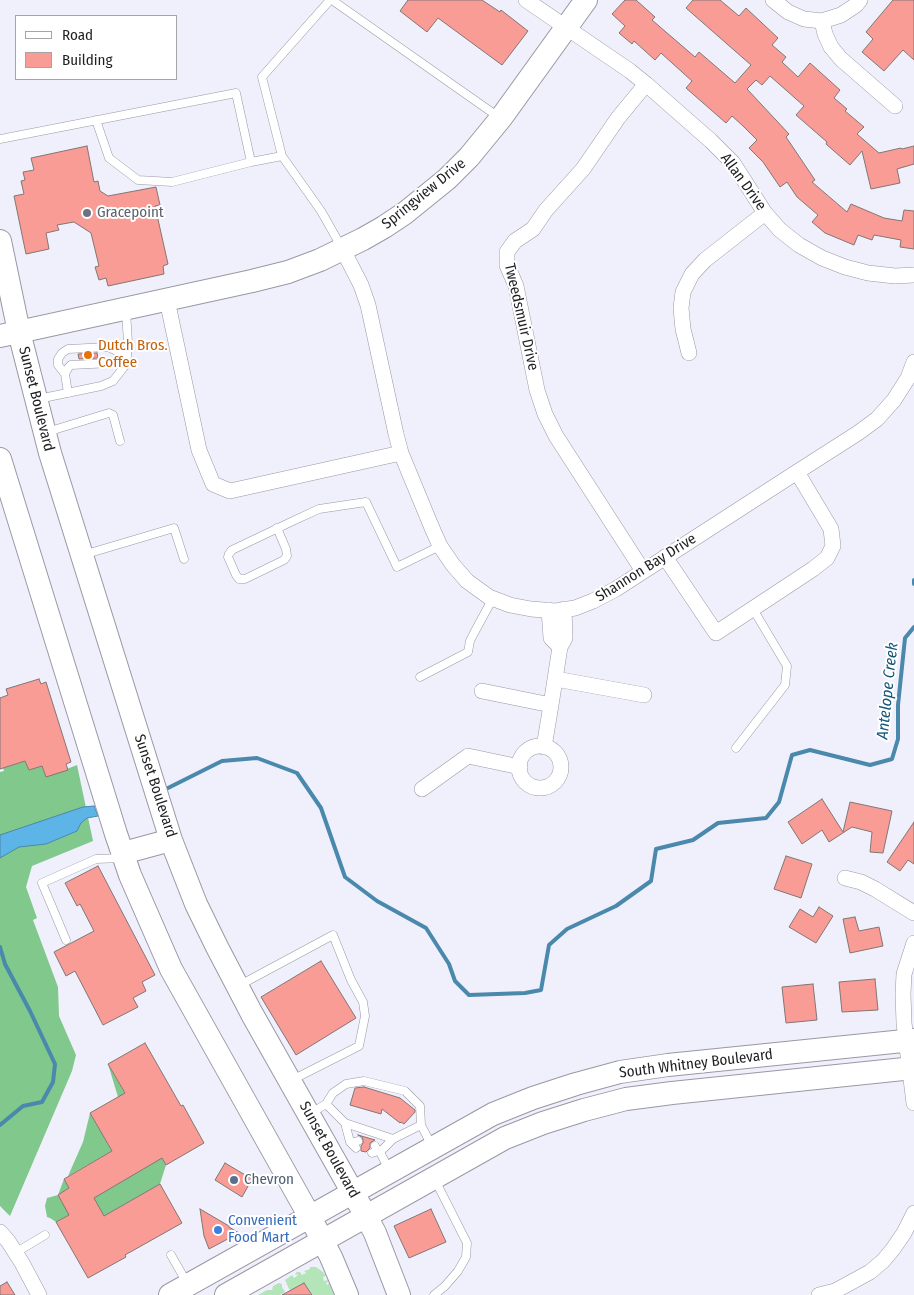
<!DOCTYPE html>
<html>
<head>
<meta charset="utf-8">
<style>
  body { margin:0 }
  #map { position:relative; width:914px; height:1295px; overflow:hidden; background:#f0f0fc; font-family:"Fira Sans Condensed",sans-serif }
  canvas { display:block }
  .legend { position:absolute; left:15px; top:15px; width:162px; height:65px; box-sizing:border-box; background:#fff; border:1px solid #a5a5a7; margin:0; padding:6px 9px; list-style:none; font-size:15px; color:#1f1f23 }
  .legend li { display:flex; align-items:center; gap:10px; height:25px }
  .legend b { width:25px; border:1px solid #a5a5a7 }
</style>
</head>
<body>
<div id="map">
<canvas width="914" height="1295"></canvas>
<ul class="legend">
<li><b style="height:6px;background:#fff"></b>Road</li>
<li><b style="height:14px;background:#f99c96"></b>Building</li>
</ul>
</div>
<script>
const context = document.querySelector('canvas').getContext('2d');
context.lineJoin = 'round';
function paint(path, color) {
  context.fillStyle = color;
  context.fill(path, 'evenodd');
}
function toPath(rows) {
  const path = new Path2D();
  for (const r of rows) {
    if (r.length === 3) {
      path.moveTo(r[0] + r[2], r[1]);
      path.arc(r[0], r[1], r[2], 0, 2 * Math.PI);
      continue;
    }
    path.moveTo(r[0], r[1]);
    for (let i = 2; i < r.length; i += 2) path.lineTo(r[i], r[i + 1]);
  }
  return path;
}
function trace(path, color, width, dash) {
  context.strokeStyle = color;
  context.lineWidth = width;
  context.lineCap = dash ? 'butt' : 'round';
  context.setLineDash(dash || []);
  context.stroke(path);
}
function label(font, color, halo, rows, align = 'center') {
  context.font = font + ' "Fira Sans Condensed",sans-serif';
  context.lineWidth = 4;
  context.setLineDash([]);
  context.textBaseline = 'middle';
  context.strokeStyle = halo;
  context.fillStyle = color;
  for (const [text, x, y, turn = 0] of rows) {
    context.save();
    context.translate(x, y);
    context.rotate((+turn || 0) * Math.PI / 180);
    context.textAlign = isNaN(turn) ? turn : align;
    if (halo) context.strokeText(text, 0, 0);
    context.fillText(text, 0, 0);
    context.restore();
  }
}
const green = toPath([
  [310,1267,316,1267,323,1272,326,1276,323,1277,324,1281,328,1280,329,1281,326,1283,327,1285,329,1283,334,1295,313,1295,304,1283,291,1290,289,1289,285,1280,292,1275,294,1278,298,1275,298,1274,296,1275,295,1274,297,1272,300,1272,302,1275,306,1273,304,1271,310,1269],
  [279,1283,282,1284,282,1287,285,1292,280,1295,258,1295,267,1290,272,1290,273,1286]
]);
const forest = toPath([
  [25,761,29,770,42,766,46,777,77,765,93,841,32,866,26,887,37,918,33,920,58,987,59,1016,76,1055,72,1071,10,1216,0,1206,0,772,4,771,3,768],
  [108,1064,166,1165,160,1184,104,1216,95,1201,56,1222,50,1218,47,1217,45,1206,47,1198,58,1195,64,1179,69,1188,58,1195,68,1212,155,1162,118,1097],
  [90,1113,112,1151,68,1176,83,1142]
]);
const water = toPath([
  [94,806,98,816,87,818,81,823,77,831,46,844,19,847,0,858,0,835,83,807,94,806]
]);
const stream = toPath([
  [914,580,914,584],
  [168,788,222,761,257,758,297,773,321,808,345,877,377,901,426,928,449,964,455,981,469,995,525,993,541,990,549,945,567,929,616,906,651,881,656,849,693,840,718,823,766,818,779,802,792,755,810,750,870,765,892,759,898,739,898,705,905,638,914,627],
  [0,947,5,964,30,1011,55,1064,53,1082,42,1102,23,1106,0,1125]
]);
const building = toPath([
  [408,0,482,0,500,12,501,10,528,31,502,65,438,18,427,32,400,11,408,0],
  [625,0,636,0,655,17,652,20,695,57,699,52,735,83,751,65,686,8,693,0,720,0,739,16,746,8,778,38,772,45,786,57,782,62,798,77,810,63,840,90,834,98,847,109,845,111,864,127,857,134,879,153,901,148,902,149,914,146,914,164,897,169,900,183,871,189,862,151,850,165,826,144,827,142,796,115,804,106,770,76,762,85,756,80,747,89,789,134,786,137,815,180,812,182,847,212,851,204,884,218,902,221,904,210,914,211,914,249,900,247,901,240,874,235,872,240,858,235,854,245,825,233,812,222,818,215,797,197,787,182,780,187,763,162,749,148,757,140,743,126,732,116,726,123,686,88,692,81,661,53,655,60,634,41,632,44,619,33,625,26,612,14,625,0],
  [893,0,914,0,914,60,903,50,884,71,862,52,873,39,866,32,893,0],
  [87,146,94,182,98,181,100,191,108,196,156,187,160,205,155,206,168,264,163,266,164,274,108,286,106,278,99,280,95,267,99,266,91,233,74,222,57,225,59,230,46,233,49,249,26,254,14,196,24,194,21,181,25,180,23,172,34,170,31,158,87,146],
  [97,353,98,358,79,359,78,354,97,353],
  [39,679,41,684,46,682,71,762,66,764,68,770,46,777,42,766,29,770,25,761,0,769,0,698,8,695,6,689,39,679],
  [822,799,843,832,850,802,892,811,883,853,870,852,872,832,852,827,829,842,822,830,802,844,788,822,822,799],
  [914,822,914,864,908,860,900,871,887,862,914,822],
  [786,856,812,864,801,898,774,889,786,856],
  [98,866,155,975,142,982,146,991,133,998,138,1007,103,1025,75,971,66,976,54,952,94,931,80,904,77,906,65,883,98,866],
  [819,907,833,916,816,943,789,927,800,909,813,917,819,907],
  [855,917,859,931,879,927,883,946,850,953,843,919,855,917],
  [321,961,356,1018,296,1055,261,997,321,961],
  [875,979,878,1010,842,1012,839,982,875,979],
  [813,984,817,1020,786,1023,782,987,813,984],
  [145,1043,181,1106,183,1105,204,1143,166,1165,162,1158,94,1198,104,1216,160,1184,182,1223,125,1255,126,1257,88,1278,56,1222,69,1215,58,1195,69,1188,64,1179,112,1151,90,1113,125,1093,108,1064,145,1043],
  [364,1087,400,1098,415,1110,415,1112,404,1124,401,1122,400,1123,382,1109,381,1114,350,1105,355,1088,364,1087],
  [358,1135,375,1140,370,1143,370,1148,366,1152,361,1151,361,1146,363,1143,363,1140,362,1137,358,1135],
  [225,1163,252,1179,242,1197,215,1180,225,1163],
  [200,1209,229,1226,229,1227,239,1233,209,1249,204,1236,200,1209],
  [431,1209,446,1242,409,1258,394,1226,431,1209],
  [7,1282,15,1295,0,1295,0,1286,7,1282],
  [304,1283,312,1295,282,1295,304,1283]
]);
const lane = toPath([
  [330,0,262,77,282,156,321,211,342,248],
  [332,0,500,118],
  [96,120,109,158,138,180,172,182,251,162,282,156],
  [0,139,236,93,251,162],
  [65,374,68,368,71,365,111,363,127,356,108,347,68,349,62,353,58,359,58,365,65,374,68,393],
  [38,399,101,386,113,381,124,367,127,356,128,343,126,311],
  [47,432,109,413,113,415,120,441],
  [277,528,286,549,287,556,284,560,245,579,239,579,236,575,228,557,229,554,232,550,295,520,319,509,366,502,397,567,440,546],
  [83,555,174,528,184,559],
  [420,677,468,652,470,641,474,633,493,598],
  [736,748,785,685,787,666,753,609],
  [66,940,42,883,96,859,122,858],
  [240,985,333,935,351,980,363,1002,365,1016,359,1046,292,1080],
  [326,1104,345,1123,393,1139,421,1125],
  [311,1113,326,1104,333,1093,346,1084,364,1081,405,1091,420,1106,421,1125,432,1146],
  [345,1123,350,1142,351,1143],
  [356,1148,351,1143,358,1141],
  [378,1151,380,1152,393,1139],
  [380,1152,389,1170],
  [372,1153,378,1151,375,1146],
  [15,1253,45,1235],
  [171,1255,187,1283],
  [434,1295,445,1286,458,1271,466,1257,467,1243,435,1180]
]);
const street = toPath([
  [526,0,630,71,646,84,711,141,733,163,765,213,780,230,799,245,822,258,845,267,868,273,895,276,914,275],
  [773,0,788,12,804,19,822,21,841,15,856,5,860,0],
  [822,21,825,34,831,47,841,59,895,106],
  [343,250,361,285,368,305,396,434,401,453,432,528,440,546,453,565,467,581,489,597,510,605,531,609,556,611,575,608,593,601,616,589,797,472,858,433,877,419,894,400,908,378,914,362],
  [167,300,199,450,213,484,230,491,401,453],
  [689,353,683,329,681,308,683,292,692,274,705,260,765,213],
  [665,557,716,633,813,569,827,558,833,546,831,529,797,472],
  [643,571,556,436,545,414,537,390,516,286,507,265,507,252,515,241,533,229,546,210,583,169,618,118,646,84],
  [549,610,551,638,560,647,565,638,564,609],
  [556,679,644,695],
  [482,691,551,705],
  [540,767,21],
  [544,747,551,705,560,647],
  [422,789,468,756,520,767],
  [845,878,861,882,875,889,914,913],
  [914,943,904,974,903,994,904,1023,914,1103],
  [0,1232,8,1241,22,1263,39,1295],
  [819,1295,835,1291,870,1272,883,1261,893,1249,904,1233,914,1213]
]);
const secondary = toPath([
  [0,241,19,332,50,453,171,840,196,904,217,947,252,1014,366,1216,375,1233,399,1295],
  [0,336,252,281,288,272,320,260,363,239,384,227,405,213,447,179,469,157,501,118,586,0],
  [0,459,116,834,130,875,171,969,310,1217,331,1257,347,1295],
  [123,853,171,840],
  [170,1295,493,1114,533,1098,576,1084,620,1072,668,1065,914,1040],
  [226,1295,505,1138,543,1123,584,1110,626,1099,672,1093,914,1068]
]);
const markers = [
  [87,213,5,"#6b7280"],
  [88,355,5,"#e8710a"],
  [234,1180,5,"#5c6f8a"],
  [218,1230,5,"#3f7fe0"]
];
const streetNames = [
  ["Allan Drive",743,182,54],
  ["Springview Drive",424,194,-39],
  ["Tweedsmuir Drive",521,317,77],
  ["Sunset Boulevard",36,399,76],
  ["Shannon Bay Drive",646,568,-32],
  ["Sunset Boulevard",155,786,72],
  ["South Whitney Boulevard",696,1064,-7],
  ["Sunset Boulevard",329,1150,61]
];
const worshipNames = [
  ["Gracepoint",97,213]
];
const foodNames = [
  ["Dutch Bros.",98,346],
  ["Coffee",98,363]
];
const serviceNames = [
  ["Chevron",244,1180]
];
const shopNames = [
  ["Convenient",228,1221],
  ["Food Mart",228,1238]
];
const waterNames = [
  ["Antelope Creek",888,691,-84]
];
paint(green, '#b3e5b9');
paint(forest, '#80c88b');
paint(water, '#5db5e7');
trace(water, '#4a88ac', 1);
trace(stream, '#4a88ac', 4);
paint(building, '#f99c96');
trace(building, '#827574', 1);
trace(lane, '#9998a3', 9);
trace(street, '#9998a3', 16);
trace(secondary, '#9998a3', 24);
trace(lane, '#fff', 8);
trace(street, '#fff', 15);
trace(secondary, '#fff', 22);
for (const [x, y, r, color] of markers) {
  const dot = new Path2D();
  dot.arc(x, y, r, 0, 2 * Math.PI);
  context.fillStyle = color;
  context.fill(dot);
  trace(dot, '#fff', 2);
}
label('15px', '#1f1f23', '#fff', streetNames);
label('15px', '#5b616d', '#fff', worshipNames, 'left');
label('15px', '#c56008', '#fff', foodNames, 'left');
label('15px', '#4e5e75', '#fff', serviceNames, 'left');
label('15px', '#366cbe', '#fff', shopNames, 'left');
label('italic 16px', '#15587a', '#fff', waterNames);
</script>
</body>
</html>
